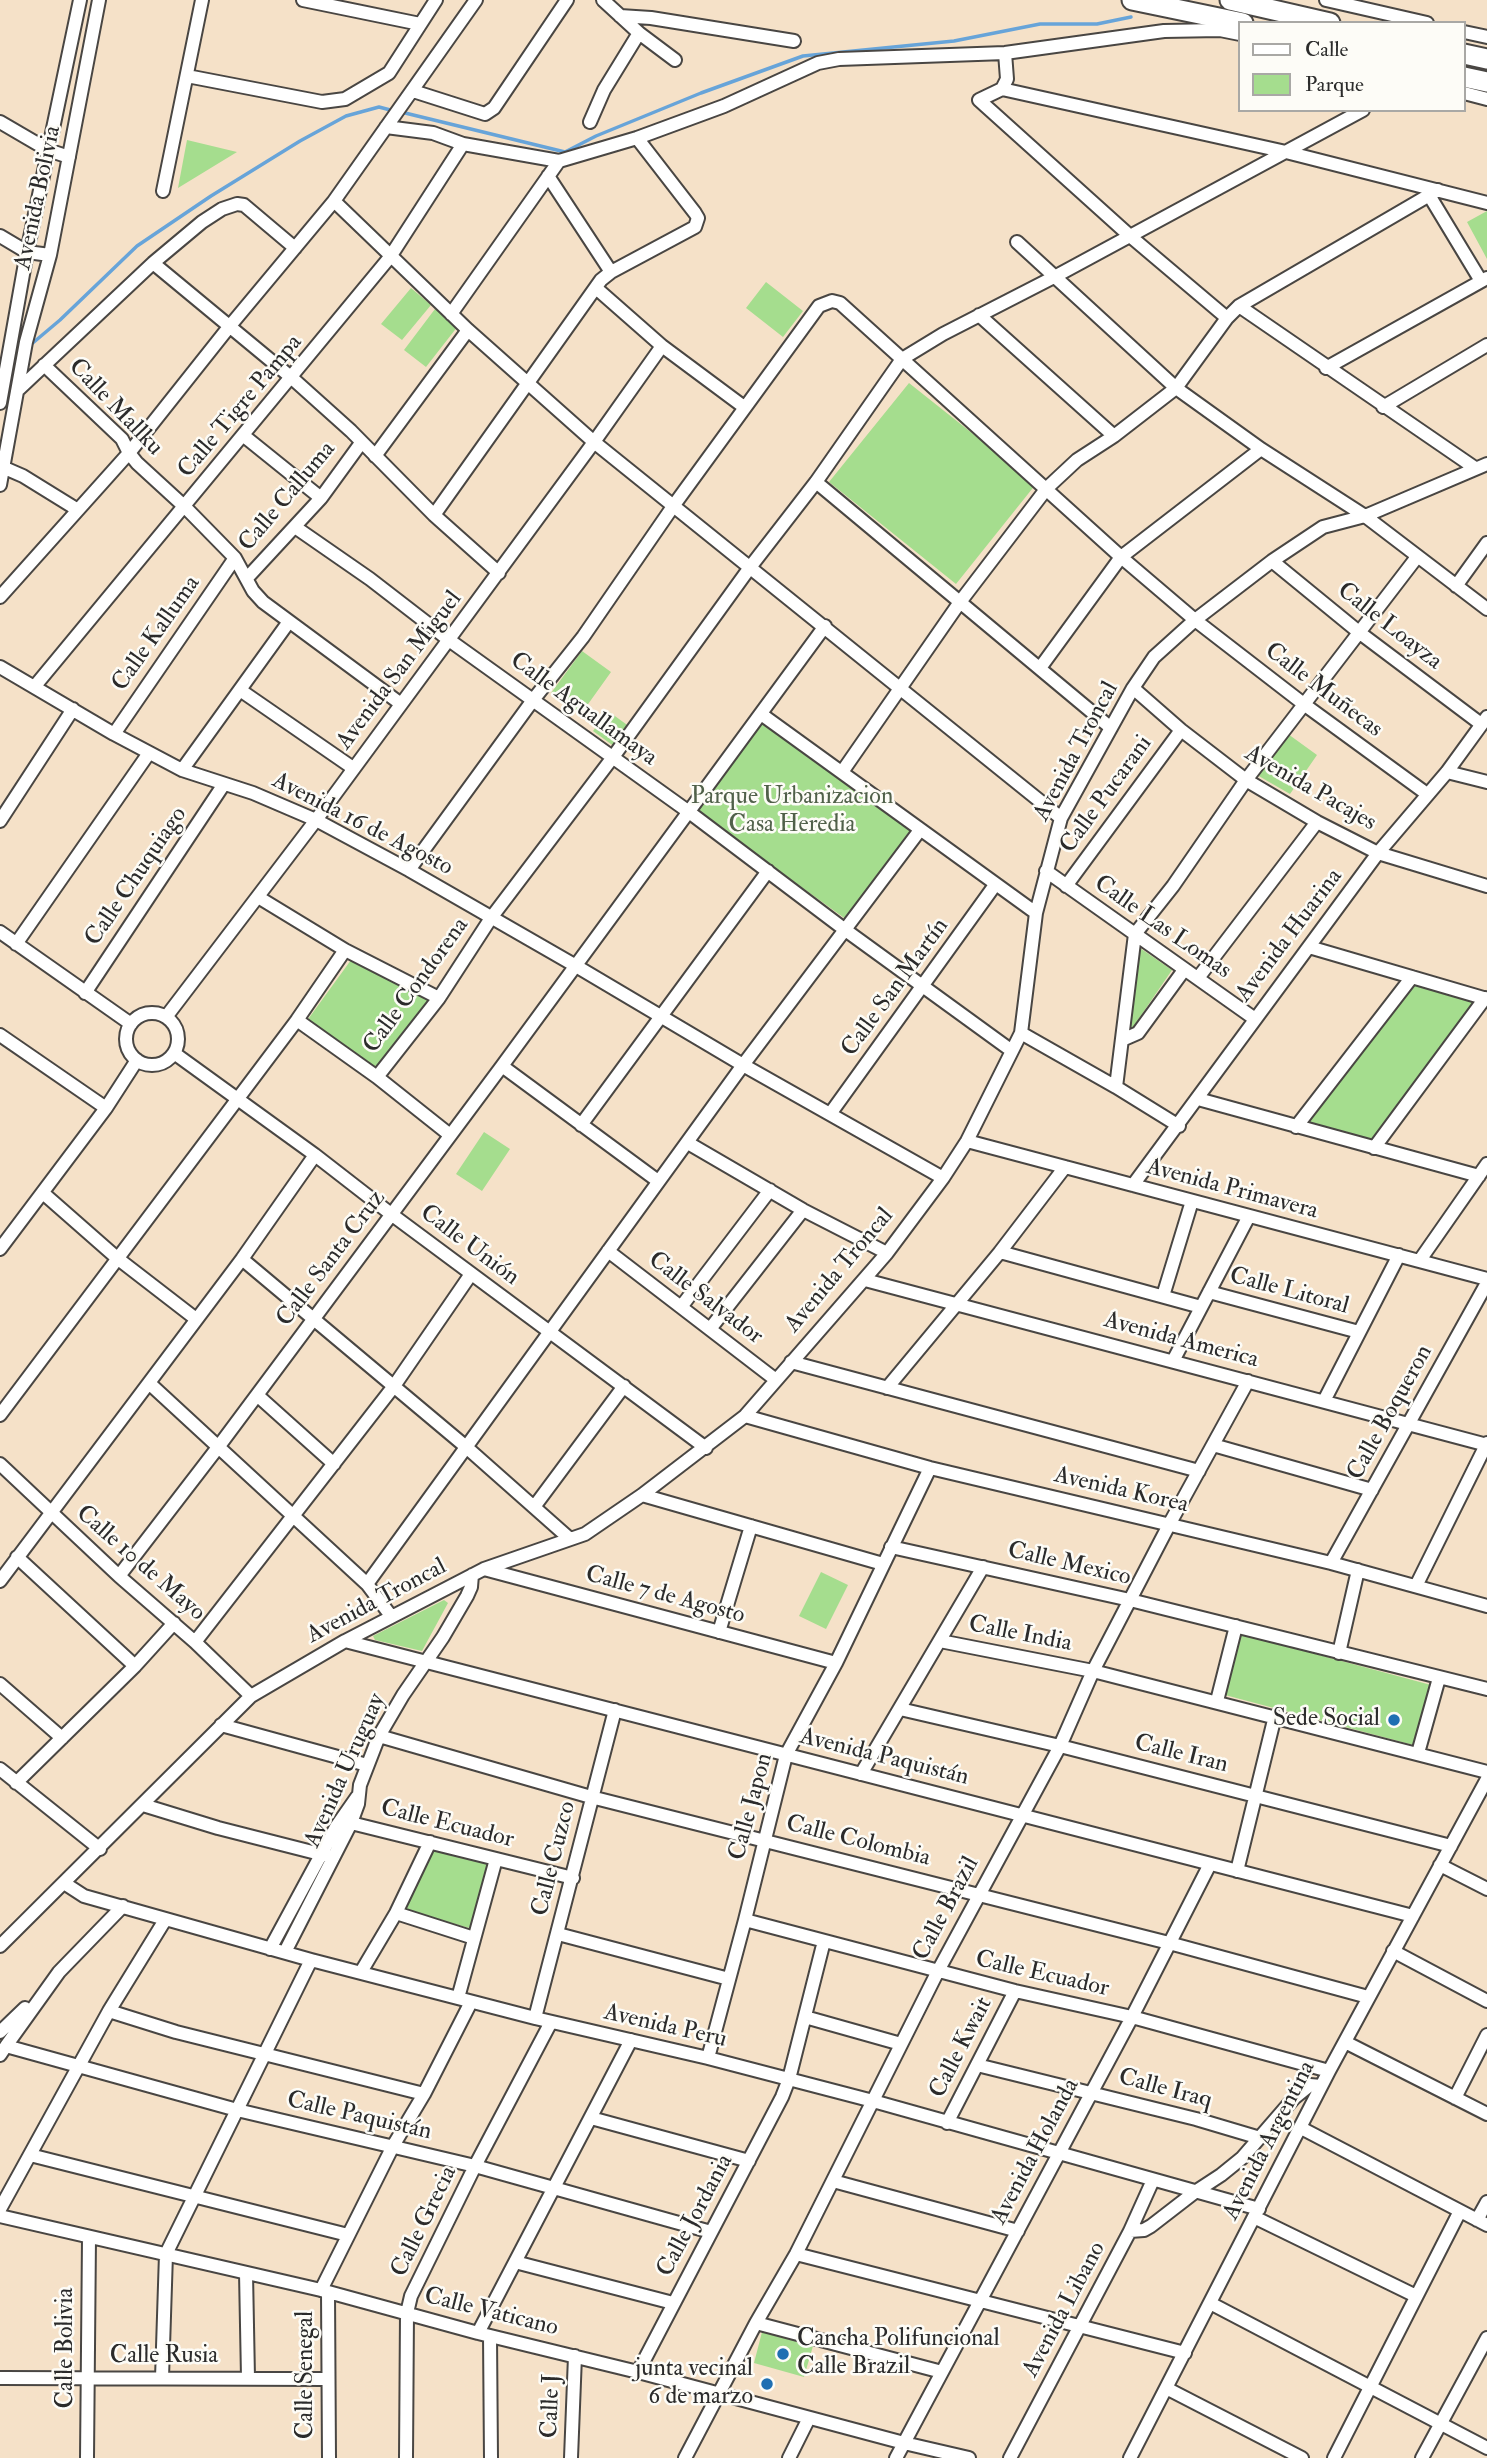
<!DOCTYPE html>
<html>
<head>
<meta charset="utf-8">
<style>
  body { margin:0 }
  #map { position:relative; width:1487px; height:2458px; overflow:hidden; background:#f5e1c8; font-family:"IM FELL Double Pica",serif }
  canvas { display:block }
  .legend { position:absolute; left:1238px; top:21px; width:228px; height:91px; box-sizing:border-box; background:#fdfcf7; border:2px solid #a9a8a5; margin:0; padding:9px 12px; list-style:none; font-size:21px; color:#2b2b2b }
  .legend li { display:flex; align-items:center; gap:14px; height:35px }
  .legend b { width:35px; border:2px solid #a9a8a5 }
</style>
</head>
<body>
<div id="map">
<canvas width="1487" height="2458"></canvas>
<ul class="legend">
<li><b style="height:9px;background:#fff"></b>Calle</li>
<li><b style="height:19px;background:#a5dd8e"></b>Parque</li>
</ul>
</div>
<script>
const context = document.querySelector('canvas').getContext('2d');
context.lineJoin = 'round';
function paint(path, color) {
  context.fillStyle = color;
  context.fill(path, 'evenodd');
}
function toPath(rows) {
  const path = new Path2D();
  for (const r of rows) {
    if (r.length === 3) {
      path.moveTo(r[0] + r[2], r[1]);
      path.arc(r[0], r[1], r[2], 0, 2 * Math.PI);
      continue;
    }
    path.moveTo(r[0], r[1]);
    for (let i = 2; i < r.length; i += 2) path.lineTo(r[i], r[i + 1]);
  }
  return path;
}
function trace(path, color, width, dash) {
  context.strokeStyle = color;
  context.lineWidth = width;
  context.lineCap = dash ? 'butt' : 'round';
  context.setLineDash(dash || []);
  context.stroke(path);
}
function label(font, color, halo, rows, align = 'center') {
  context.font = font + ' "IM FELL Double Pica",serif';
  context.lineWidth = 5;
  context.setLineDash([]);
  context.textBaseline = 'middle';
  context.strokeStyle = halo;
  context.fillStyle = color;
  for (const [text, x, y, turn = 0] of rows) {
    context.save();
    context.translate(x, y);
    context.rotate((+turn || 0) * Math.PI / 180);
    context.textAlign = isNaN(turn) ? turn : align;
    if (halo) context.strokeText(text, 0, 0);
    context.fillText(text, 0, 0);
    context.restore();
  }
}
const green = toPath([
  [187,140,237,152,178,188],
  [1487,211,1487,259,1467,222],
  [766,282,803,311,783,337,746,308],
  [411,288,431,305,402,340,381,324],
  [435,309,458,326,426,367,404,350],
  [909,383,1036,484,956,584,829,482],
  [582,651,611,672,581,714,551,693],
  [608,711,630,727,615,747,593,731],
  [762,721,913,830,847,920,696,811],
  [1288,734,1317,755,1290,794,1257,775],
  [1140,948,1172,970,1127,1036],
  [351,960,428,1000,376,1071,306,1022],
  [1413,982,1475,1001,1371,1142,1308,1122],
  [484,1132,510,1149,482,1191,456,1174],
  [821,1572,848,1585,826,1629,799,1616],
  [444,1600,448,1603,422,1651,375,1640,373,1636],
  [1241,1634,1431,1685,1413,1745,1225,1695],
  [436,1847,491,1861,473,1929,404,1910],
  [762,2332,813,2346,804,2377,754,2363]
]);
const stream = toPath([
  [401,112,565,152,596,136,701,93,803,56,954,41,1040,24,1097,24,1131,17],
  [28,347,60,320,137,246,211,196,300,141,346,116,379,107,394,111]
]);
const minor = toPath([
  [303,0,420,24],
  [1326,0,1427,23],
  [620,16,651,18,794,41],
  [1464,32,1487,37],
  [639,33,675,60],
  [1005,53,1007,79,1002,89,979,100,1130,236,1227,318],
  [187,76,322,102,345,99,389,73,436,0],
  [1002,89,1286,152,1487,203],
  [413,91,485,114,494,108,567,0],
  [1464,93,1487,99],
  [0,122,48,150,69,157],
  [590,122,604,90,639,33,603,0],
  [386,127,433,133,463,144,559,161],
  [548,176,611,272],
  [163,191,202,0],
  [1429,195,1481,281],
  [334,201,476,0],
  [0,236,27,252,50,255],
  [1017,242,1176,388,1261,449,1365,516,1487,609],
  [153,263,292,378,351,431,434,515,499,573],
  [596,288,662,346,744,407],
  [1239,306,1475,468],
  [451,314,559,161,637,138,724,106,818,63,839,59,1005,53,1164,31,1220,30,1240,34],
  [979,315,1114,436],
  [44,365,122,439,129,453,137,463,185,507,235,558,253,591,263,602,401,704],
  [1326,368,1487,278],
  [17,391,153,263,202,222,222,209,237,204,244,205,295,248],
  [0,403,27,252,80,0],
  [1383,407,1487,345],
  [244,436,321,498],
  [375,456,468,330],
  [0,466,23,476,78,510],
  [816,482,1111,728],
  [0,485,26,342,50,255,99,0],
  [434,515,601,280,611,272,695,227,698,218,695,213,637,138],
  [295,527,370,579,449,640,689,812,844,929,1012,1051],
  [1272,561,1360,633,1481,724],
  [247,578,321,498,361,443],
  [1456,586,1487,543],
  [0,597,129,453,229,327,334,201,468,330,594,442,1061,818],
  [0,667,114,734,182,770,253,793,316,820,409,870,576,966,743,1065,943,1178],
  [1040,668,1121,557,1261,449],
  [35,686,390,257,463,144],
  [1133,688,1181,730,1246,780,1317,822,1378,853,1487,886],
  [240,690,353,768],
  [761,714,1036,913],
  [114,734,235,558],
  [182,770,288,623],
  [842,772,960,602,1047,488,1077,460,1114,436,1176,388,1227,318,1239,306,1438,190],
  [1447,772,1487,782],
  [0,821,73,709],
  [409,870,533,700,583,637,674,505,819,306,832,301,840,303,1121,557,1195,620,1305,705,1427,794],
  [1046,871,1255,1019],
  [1066,886,1181,730],
  [258,897,345,950,439,998],
  [0,932,131,1024],
  [16,944,149,753],
  [1309,947,1487,999],
  [1198,978,1317,822],
  [85,993,224,784],
  [152,1039,26],
  [166,1017,316,820,594,442,662,346],
  [297,1020,377,1077,450,1135],
  [1021,1033,1116,1087,1179,1126],
  [0,1035,106,1108],
  [1122,1040,1138,1033,1184,970],
  [174,1053,315,1155,391,1214,706,1448],
  [502,1066,658,1181],
  [377,1077,439,998,491,918,613,757,751,566,816,482,902,359,943,334,1056,276,1363,110],
  [1116,1087,1135,934,1173,886,1246,780,1417,557],
  [1198,1099,1479,1176],
  [830,1114,995,885],
  [581,1125,768,871],
  [1296,1127,1412,977],
  [967,1141,1487,1279],
  [688,1143,803,1210,887,1253],
  [1374,1148,1485,998],
  [1133,1185,1378,853,1447,772,1487,717],
  [43,1193,117,1258,196,1319],
  [0,1249,106,1108,137,1060],
  [608,1251,776,1380],
  [1000,1252,1201,1307],
  [242,1259,465,1446,570,1539],
  [1420,1260,1487,1164],
  [865,1280,1487,1445],
  [1209,1292,1359,1332],
  [1163,1296,1192,1201],
  [681,1307,770,1190],
  [710,1329,803,1210],
  [1173,1361,1249,1216],
  [791,1362,1199,1471],
  [149,1383,367,1584,391,1616],
  [887,1388,1000,1252,1065,1167],
  [257,1395,334,1464],
  [1324,1401,1399,1255],
  [0,1415,297,1020,345,950],
  [745,1416,930,1468,1331,1563,1487,1606],
  [1213,1445,1372,1490],
  [0,1464,119,1576,195,1642,251,1696],
  [642,1495,883,1564],
  [534,1507,624,1386],
  [891,1547,1130,1600,1487,1689],
  [17,1557,135,1666],
  [1331,1563,1487,1283],
  [484,1569,836,1663],
  [119,1576,219,1446,502,1066,825,626],
  [0,1581,242,1259,315,1155],
  [367,1584,743,1065,920,830],
  [1416,1586,1487,1443],
  [719,1632,751,1526],
  [345,1641,1413,1916],
  [940,1641,1093,1671,1487,1772],
  [195,1642,394,1386,471,1274],
  [1339,1653,1358,1570],
  [0,1684,62,1738],
  [1217,1701,1236,1626],
  [900,1709,1060,1746,1451,1846],
  [221,1725,367,1765],
  [379,1736,591,1797,1169,1943,1368,1997],
  [1418,1753,1439,1678],
  [0,1769,100,1849],
  [861,1774,983,1567],
  [16,1783,135,1666,174,1623],
  [143,1805,218,1828,332,1857],
  [351,1823,573,1878],
  [1440,1865,1487,1889],
  [1237,1871,1275,1716],
  [64,1883,84,1896,311,1960,535,2018,708,2058,873,2101,1259,2209],
  [396,1913,474,1938],
  [745,1920,1015,1991,1132,2017,1329,2071],
  [558,1934,729,1979],
  [0,1946,251,1696,345,1641,484,1569,585,1534,642,1495,745,1416,887,1253,943,1178,967,1141,1021,1033,1036,913,1061,818,1133,688,1154,657,1195,620,1272,561,1323,527,1365,516,1487,464],
  [270,1949,336,1827,357,1797],
  [1393,1951,1487,2001],
  [285,1952,351,1823,358,1804,360,1785,379,1736,403,1695,443,1637,467,1596,471,1587,472,1575],
  [361,1972,396,1913,430,1842],
  [458,1998,496,1859],
  [109,2011,176,2032,424,2094],
  [805,2017,901,2044],
  [535,2018,615,1710],
  [0,2032,25,2008],
  [1345,2042,1487,2114],
  [6,2046,59,1972,123,1906],
  [0,2055,6,2046,237,2110,475,2166,711,2232],
  [708,2058,745,1920,786,1755,836,1663,930,1468],
  [977,2065,1196,2119,1260,2138],
  [1455,2098,1487,2035],
  [591,2118,749,2161],
  [947,2123,1015,1991],
  [1301,2128,1487,2225],
  [30,2155,348,2235],
  [833,2181,1018,2231],
  [0,2209,109,2011,165,1920],
  [0,2216,321,2290,478,2333,638,2372,904,2443,969,2458],
  [1254,2217,1416,2296],
  [1477,2220,1487,2202],
  [1130,2231,1144,2230,1151,2226,1195,2192,1221,2175,1242,2158,1294,2098,1310,2085,1321,2086],
  [796,2254,1185,2353],
  [515,2262,673,2303],
  [246,2273,248,2378],
  [321,2290,393,2146,424,2094,471,2002],
  [328,2292,329,2458],
  [1210,2303,1487,2448],
  [756,2323,942,2372],
  [478,2333,631,2040],
  [490,2336,491,2458],
  [638,2372,782,2097,789,2079,824,1941],
  [0,2378,328,2379],
  [162,2378,166,2254,311,1960],
  [1166,2388,1302,2458],
  [87,2458,89,2238],
  [406,2458,407,2313,411,2296,475,2166,551,2022],
  [571,2458,575,2356],
  [685,2458,756,2323,796,2254,938,1971,1060,1746,1093,1671,1170,1523,1248,1381],
  [789,2458,809,2418],
  [896,2458,1132,2017,1210,1864],
  [1010,2458,1130,2231,1153,2180],
  [1130,2458,1329,2071,1487,1779],
  [1334,2458,1460,2211],
  [1422,2458,1487,2338]
]);
const highway = toPath([
  [1132,0,1243,23],
  [1230,0,1330,23],
  [1464,54,1487,59],
  [1464,77,1487,82]
]);
const markers = [
  [1394,1720,7,"#1f6fb2"],
  [783,2354,7,"#1f6fb2"],
  [767,2384,7,"#1f6fb2"]
];
const streetNames = [
  ["Avenida Bolivia",39,198,-78],
  ["Calle Tigre Pampa",241,407,-50],
  ["Calle Mallku",115,408,46],
  ["Calle Calluma",288,497,-50],
  ["Calle Loayza",1389,627,38],
  ["Calle Kalluma",157,634,-55],
  ["Avenida San Miguel",400,671,-53],
  ["Calle Muñecas",1323,691,37],
  ["Calle Aguallamaya",583,710,36],
  ["Avenida Troncal",1077,752,-62],
  ["Avenida Pacajes",1310,789,30],
  ["Calle Pucarani",1107,795,-54],
  ["Avenida 16 de Agosto",362,825,27],
  ["Calle Chuquiago",137,877,-56],
  ["Calle Las Lomas",1162,928,35],
  ["Avenida Huarina",1290,936,-53],
  ["Calle Condorena",417,986,-54],
  ["Calle San Martín",896,988,-54],
  ["Avenida Primavera",1232,1190,15],
  ["Calle Unión",469,1246,37],
  ["Calle Santa Cruz",332,1259,-53],
  ["Avenida Troncal",840,1271,-50],
  ["Calle Litoral",1289,1292,15],
  ["Calle Salvador",705,1299,37],
  ["Avenida America",1181,1341,15],
  ["Calle Boqueron",1391,1413,-61],
  ["Avenida Korea",1121,1491,13],
  ["Calle 10 de Mayo",140,1564,41],
  ["Calle Mexico",1069,1565,13],
  ["Calle 7 de Agosto",665,1596,15],
  ["Avenida Troncal",377,1602,-28],
  ["Calle India",1020,1635,11],
  ["Calle Iran",1181,1755,14],
  ["Avenida Paquistán",884,1758,14],
  ["Avenida Uruguay",346,1771,-66],
  ["Calle Japon",752,1807,-75],
  ["Calle Ecuador",447,1825,14],
  ["Calle Colombia",858,1842,14],
  ["Calle Cuzco",555,1859,-76],
  ["Calle Brazil",947,1909,-62],
  ["Calle Ecuador",1042,1975,13],
  ["Avenida Peru",665,2027,13],
  ["Calle Kwait",962,2048,-63],
  ["Calle Iraq",1165,2090,15],
  ["Calle Paquistán",359,2117,13],
  ["Avenida Argentina",1270,2141,-63],
  ["Avenida Holanda",1036,2152,-62],
  ["Calle Jordania",696,2216,-62],
  ["Calle Grecia",425,2222,-64],
  ["Avenida Libano",1065,2310,-62],
  ["Calle Vaticano",491,2313,14],
  ["Calle Bolivia",67,2348,-90],
  ["Calle Rusia",164,2357],
  ["Calle Senegal",307,2375,-90],
  ["Calle J",552,2406,-88]
];
const parkNames = [
  ["Parque Urbanizacion",792,798],
  ["Casa Heredia",792,826]
];
const poiNames = [
  ["Sede Social",1380,1720],
  ["Cancha Polifuncional",797,2340,"left"],
  ["Calle Brazil",797,2368,"left"],
  ["junta vecinal",753,2370],
  ["6 de marzo",753,2398]
];
paint(green, '#a5dd8e');
trace(stream, '#67a4d9', 3.5);
trace(minor, '#494643', 16);
trace(highway, '#494643', 23);
trace(minor, '#fff', 12);
trace(highway, '#fff', 19);
for (const [x, y, r, color] of markers) {
  const dot = new Path2D();
  dot.arc(x, y, r, 0, 2 * Math.PI);
  context.fillStyle = color;
  context.fill(dot);
  trace(dot, '#fdfcf7', 2.5);
}
label('24px', '#2b2b2b', '#fdfcf7', streetNames);
label('24px', '#506049', '#fdfcf7', parkNames);
label('24px', '#2b2b2b', '#fdfcf7', poiNames, 'right');
</script>
</body>
</html>
